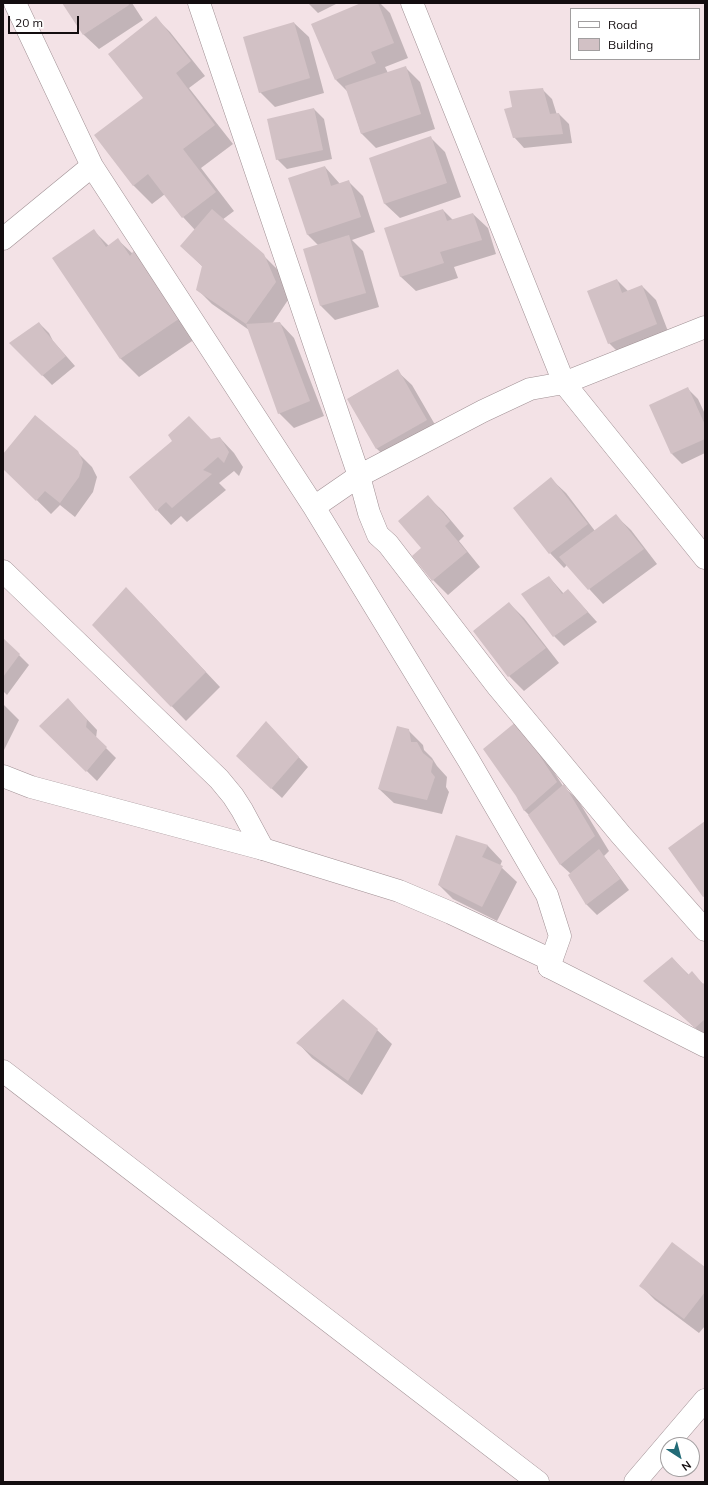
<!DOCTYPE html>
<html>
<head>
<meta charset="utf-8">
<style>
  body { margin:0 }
  #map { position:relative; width:708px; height:1485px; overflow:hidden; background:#f3e2e6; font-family:Mulish,sans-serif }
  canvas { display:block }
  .frame { position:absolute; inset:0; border:4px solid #130d0f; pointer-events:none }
  .legend { position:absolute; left:570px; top:8px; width:130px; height:52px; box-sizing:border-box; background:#fff; border:1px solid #a19e9f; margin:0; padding:5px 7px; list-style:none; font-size:12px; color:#130d0f }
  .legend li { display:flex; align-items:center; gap:8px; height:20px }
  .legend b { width:20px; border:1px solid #a19e9f }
  .north { position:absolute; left:660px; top:1437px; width:40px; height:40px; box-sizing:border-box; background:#fff; border:1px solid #a19e9f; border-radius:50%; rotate:144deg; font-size:11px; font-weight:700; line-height:16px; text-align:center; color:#130d0f }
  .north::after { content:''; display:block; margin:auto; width:14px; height:18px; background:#236b77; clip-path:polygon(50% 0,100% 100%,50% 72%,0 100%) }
  .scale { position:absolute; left:8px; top:16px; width:71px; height:18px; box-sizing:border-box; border:2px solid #130d0f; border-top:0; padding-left:5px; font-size:12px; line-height:14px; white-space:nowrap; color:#130d0f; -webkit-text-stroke:3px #fff; paint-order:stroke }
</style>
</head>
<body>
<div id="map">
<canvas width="708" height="1485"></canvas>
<div class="frame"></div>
<ul class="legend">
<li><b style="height:5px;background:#fff"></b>Road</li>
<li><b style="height:11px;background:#d2c1c5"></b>Building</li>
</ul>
<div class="north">N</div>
<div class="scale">20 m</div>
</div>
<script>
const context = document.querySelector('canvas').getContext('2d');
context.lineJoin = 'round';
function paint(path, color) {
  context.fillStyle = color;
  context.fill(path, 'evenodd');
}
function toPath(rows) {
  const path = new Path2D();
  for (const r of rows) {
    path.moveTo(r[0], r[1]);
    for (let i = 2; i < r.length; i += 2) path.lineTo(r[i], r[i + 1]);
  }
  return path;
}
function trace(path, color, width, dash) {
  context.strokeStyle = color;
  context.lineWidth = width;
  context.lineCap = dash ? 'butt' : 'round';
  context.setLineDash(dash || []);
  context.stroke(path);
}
const shadow = toPath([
  [63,3,132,3,143,20,99,49,84,35],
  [308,3,338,3,318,13],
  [363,3,380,3,390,13,408,58,385,67,388,73,405,67,420,82,435,129,376,148,361,133,348,92,336,80],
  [156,18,170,32,205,76,189,88,233,144,201,168,234,211,222,220,263,255,278,270,290,297,272,324,280,323,294,338,324,416,294,428,279,413,249,330,212,304,197,289,203,267,181,246,195,230,183,217,165,194,152,204,133,185],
  [294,23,309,37,324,93,275,107,260,92],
  [542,89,552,99,557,115,559,114,569,124,572,143,524,148,514,137,513,107],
  [314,109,324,119,332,159,287,169,277,159],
  [431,138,445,152,461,197,400,218,385,204,370,159],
  [325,167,340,184,348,181,363,196,375,232,352,240,363,251,379,307,335,320,321,306,318,245,308,235,290,179],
  [443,210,453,220,473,214,488,228,496,254,454,267,458,278,416,291,401,277,386,228],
  [94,231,109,246,118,240,133,254,201,335,139,377,120,358],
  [617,280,628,291,642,286,656,300,671,339,624,358,609,343],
  [39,323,49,333,53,341,75,366,52,385,11,343],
  [397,371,412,385,441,435,392,463,377,449,348,399],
  [688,389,698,399,705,414,705,453,682,464,672,454],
  [220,438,234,453,243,467,239,476,234,471,219,483,226,490,187,522,181,516,171,525,157,510,211,440],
  [77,452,92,467,97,477,93,492,75,517,60,505,51,514,3,467,3,455],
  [551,479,566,493,595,531,616,516,631,530,657,564,603,604,567,565,564,568,550,553],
  [428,497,443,511,464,536,459,541,480,567,448,595,433,580,413,556,423,548],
  [549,577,564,594,568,590,597,622,564,646,554,636],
  [141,603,220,687,186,721,93,625],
  [509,603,524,618,559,663,524,691,509,676,474,631],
  [3,639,29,665,7,695,3,691],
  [68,699,97,730,96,738,116,758,97,781,41,726],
  [3,704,19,720,3,752],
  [408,730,423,745,424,750,432,758,437,766,447,777,446,787,449,792,442,814,394,803,379,789],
  [275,732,308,767,282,798,247,766],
  [531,737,563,786,578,800,609,851,604,856,629,890,597,915,587,905,569,876,571,874,561,865,529,815,524,810],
  [457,837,488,846,502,861,500,866,517,882,497,921,453,899,439,885],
  [672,958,689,975,692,973,704,985,705,984,705,1037,644,981],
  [377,1030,392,1044,362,1095,312,1058,298,1043],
  [705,1269,705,1326,699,1333,655,1300,640,1285]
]);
const building = toPath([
  [62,3,128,3,129,5,83,35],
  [361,3,378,3,394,43,371,52,376,63,335,80,311,24],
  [156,16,191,61,176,73,215,125,183,149,216,192,182,218,148,174,133,186,94,135,143,98,108,54],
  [294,22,310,78,259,93,243,37],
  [406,66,421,114,361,134,345,86],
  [543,88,550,114,559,113,563,134,513,138,504,109,512,107,509,91],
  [314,108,323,150,276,160,267,119],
  [431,136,447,183,384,204,369,158],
  [325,166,331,186,349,180,361,217,307,235,288,178],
  [212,209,264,254,276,282,246,324,196,290,202,266,180,246],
  [443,209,447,221,473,213,482,240,440,252,444,263,400,277,384,228],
  [94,229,106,247,118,238,130,256,137,246,183,316,120,359,52,258],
  [349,235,366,293,320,306,303,249],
  [617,279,622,293,642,285,657,324,608,344,587,291],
  [39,322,44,330,66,356,42,376,9,343],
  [280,322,310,401,278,414,246,324],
  [398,369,427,420,376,449,347,399],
  [688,387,705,425,705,439,671,454,649,405],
  [35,415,78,451,83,462,79,477,60,503,45,491,36,501,3,469,3,454],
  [189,416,211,439,220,437,229,452,224,463,218,457,203,470,212,474,172,508,166,502,156,511,129,477,172,441,168,435],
  [551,477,588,524,549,554,513,508],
  [428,495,450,521,445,526,467,552,432,581,412,556,421,548,398,521],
  [616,514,644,549,588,590,559,557],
  [549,576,562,594,568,589,588,612,553,637,521,594],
  [126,587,206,672,171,707,92,625],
  [509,602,546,648,508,677,473,631],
  [3,638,20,654,3,677],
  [68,698,87,720,86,727,107,747,86,772,39,726],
  [266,721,299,757,271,789,236,756],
  [517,721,557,782,524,811,516,796,483,749],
  [397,726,409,729,411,742,417,742,423,753,433,761,431,772,435,777,427,800,378,789],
  [564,784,595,836,560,865,528,815],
  [705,821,705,896,703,897,668,848],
  [456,835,488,845,482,857,503,866,482,907,438,885],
  [599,849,620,879,586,905,568,875],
  [672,957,688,975,692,971,703,984,705,982,705,1019,695,1028,643,981],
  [343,999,378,1029,348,1081,296,1043],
  [672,1242,705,1267,705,1292,684,1319,639,1286]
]);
const street = toPath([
  [15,3,92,166,314,507,469,761,547,895,560,936,549,967],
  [199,3,359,476,369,513,378,535,388,544,498,687,621,835,705,930],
  [412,3,564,383,705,558],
  [3,239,92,166],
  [314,507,359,476,483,411,530,389,564,383,705,327],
  [3,571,219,779,233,796,242,810,263,849],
  [3,1071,538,1482],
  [635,1482,705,1400]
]);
const secondary = toPath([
  [3,776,31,787,263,849,399,891,451,913,547,958,549,967,705,1046]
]);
paint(shadow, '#0003');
paint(building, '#d2c1c5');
trace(street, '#a09094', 23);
trace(secondary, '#a09094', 23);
trace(street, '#fff', 22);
trace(secondary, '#fff', 22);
</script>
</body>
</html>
